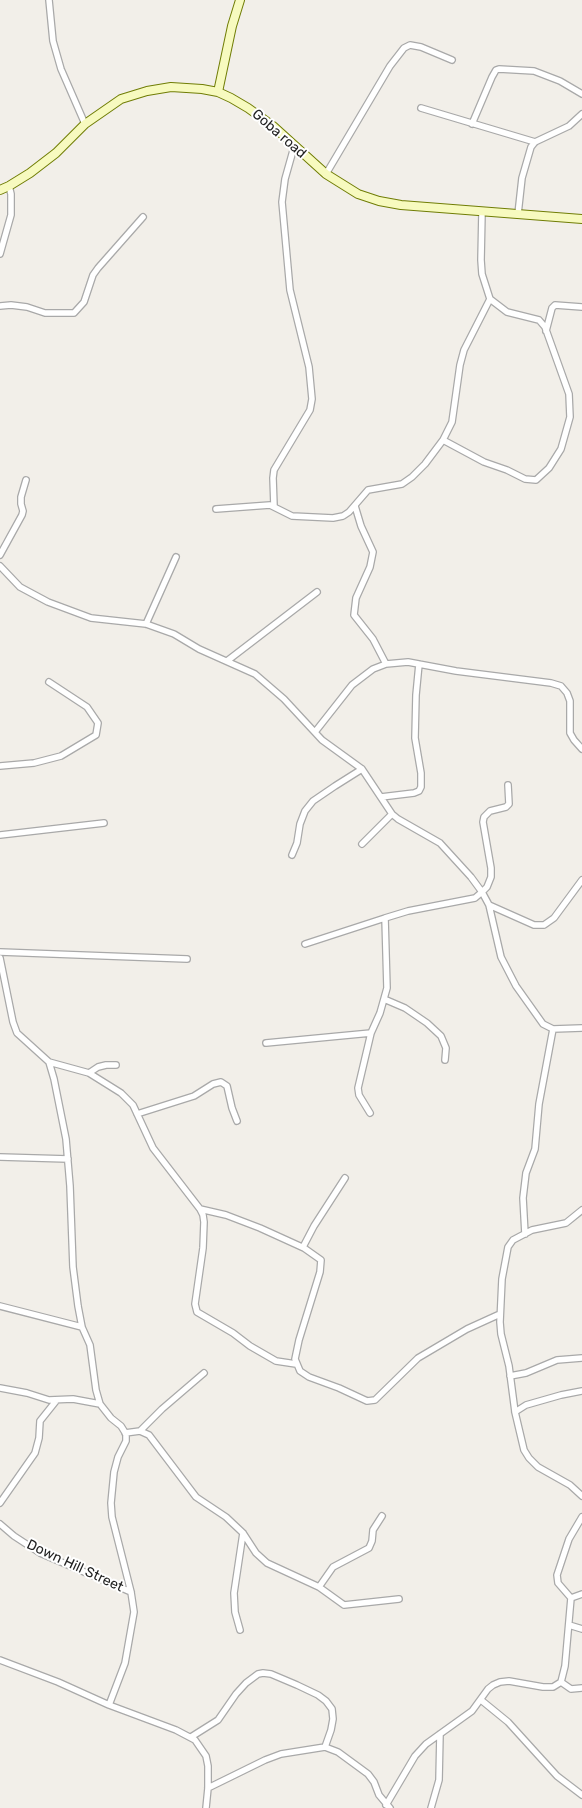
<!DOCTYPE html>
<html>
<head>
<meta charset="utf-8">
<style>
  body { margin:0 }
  canvas { display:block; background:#f2efe9 }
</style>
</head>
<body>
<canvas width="582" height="1808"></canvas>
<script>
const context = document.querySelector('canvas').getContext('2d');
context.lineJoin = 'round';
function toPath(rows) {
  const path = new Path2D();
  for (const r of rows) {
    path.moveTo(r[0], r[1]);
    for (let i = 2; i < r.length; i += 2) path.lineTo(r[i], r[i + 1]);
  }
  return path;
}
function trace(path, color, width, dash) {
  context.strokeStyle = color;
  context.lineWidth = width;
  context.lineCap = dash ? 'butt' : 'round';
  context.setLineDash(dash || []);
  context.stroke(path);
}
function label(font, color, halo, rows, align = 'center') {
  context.font = font + ' Rubik,sans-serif';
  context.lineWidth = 4;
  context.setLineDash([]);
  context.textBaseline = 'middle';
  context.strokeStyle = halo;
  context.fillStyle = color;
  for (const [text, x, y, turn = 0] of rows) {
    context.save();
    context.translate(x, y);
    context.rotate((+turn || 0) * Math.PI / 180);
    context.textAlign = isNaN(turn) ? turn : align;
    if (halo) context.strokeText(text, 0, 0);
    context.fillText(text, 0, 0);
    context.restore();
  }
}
const street = toPath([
  [49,0,53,41,61,69,85,124],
  [421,108,535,142],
  [472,124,492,77,496,70,499,69,534,71,560,81,582,94],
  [326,174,390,66,404,48,410,45,421,47,452,60],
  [518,214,522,178,531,147,535,142,569,126,582,114],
  [0,254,11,215,11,194,9,186],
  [0,306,11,305,27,307,45,313,74,313,84,302,93,275,98,268,143,217],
  [546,331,552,308,555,305,582,307],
  [443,440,484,462,507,470,525,479,536,480,549,468,561,449,570,417,569,394,545,327,539,320,507,312,490,299,482,274,481,260,482,212],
  [274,506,273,478,274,470,310,410,312,399,309,367,290,290,282,202,285,179,294,147],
  [355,506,361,526,373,552,370,567,356,598,354,615,373,639,386,664],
  [216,509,270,505,292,516,333,518,343,516,349,512,368,490,402,484,412,477,425,464,443,440,452,422,460,365,464,350,490,299],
  [0,555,22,515,23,511,21,504,21,497,26,480],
  [0,566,20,587,48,602,91,618,146,624,174,634,199,649,255,674,284,699,322,740,362,769,392,814,398,819,440,843,471,877,482,892,489,905,501,957,516,986,543,1024,553,1029,582,1028],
  [146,624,176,557],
  [227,661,317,592],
  [315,732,352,685,373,669,386,664,408,662,456,671,551,683,561,686,567,693,570,701,570,733,574,740,582,749],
  [0,766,34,763,61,756,96,735,98,723,87,707,49,682],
  [381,797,414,793,419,791,421,787,421,773,415,738,416,695,419,664],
  [0,835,104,823],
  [362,844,392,814],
  [292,855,297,843,300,824,305,811,313,801,335,786,362,769],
  [489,905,534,925,544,925,554,918,582,880],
  [305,944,385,918],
  [0,952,187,959],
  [0,958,13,1022,17,1033,49,1062,54,1079,66,1139,70,1186,73,1267,78,1306,82,1327,90,1345,96,1390,100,1404,111,1418,121,1426,126,1434,126,1441,118,1457,114,1472,111,1503,112,1517,131,1592,134,1612,125,1663,109,1705],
  [384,999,405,1008,427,1023,441,1036,446,1048,445,1060],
  [266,1043,371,1033],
  [49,1062,89,1073,121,1093,133,1105,153,1148,200,1209,226,1215,260,1228,304,1248,321,1260,320,1272,299,1340,295,1359,300,1371,309,1377,339,1388,367,1401,375,1400,418,1358,467,1329,500,1314],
  [89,1073,98,1067,106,1065,116,1065],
  [370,1113,359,1095,358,1088,371,1033,380,1013,387,988,385,918,408,911,475,898,482,892,487,887,491,877,491,868,483,822,484,817,490,811,506,807,509,804,508,785],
  [137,1114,194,1096,213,1084,221,1082,227,1086,232,1108,237,1121],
  [0,1157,68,1159],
  [200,1209,203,1215,204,1222,203,1248,195,1304,197,1312,233,1333,250,1346,276,1361,296,1364],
  [582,1210,566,1223,532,1230,513,1240,508,1247,502,1279,500,1322,501,1334,509,1366,515,1412,524,1450,529,1458,538,1467,570,1485,582,1496],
  [525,1234,523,1198,526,1173,535,1149,539,1104,553,1029],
  [303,1247,314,1226,345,1178],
  [0,1306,82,1327],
  [510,1376,526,1373,557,1360,582,1358],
  [0,1388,27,1393,49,1400,73,1399,100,1404],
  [515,1412,526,1405,561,1395,582,1391],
  [140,1431,162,1409,204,1373],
  [125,1433,140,1431,149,1435,196,1497,226,1517,243,1533,256,1553,267,1563,319,1587,344,1605,399,1599],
  [0,1503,35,1453,39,1438,40,1421,56,1401],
  [0,1524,14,1536,40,1553,131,1592],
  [319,1587,333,1567,369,1548,372,1541,373,1530,382,1516],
  [571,1598,582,1594],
  [569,1625,582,1629],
  [240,1630,235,1612,234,1593,243,1533],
  [0,1660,58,1682,109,1705,176,1730,195,1740,206,1756,208,1766,208,1788,206,1808],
  [561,1682,571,1689,582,1688],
  [481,1700,508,1722,557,1776,582,1795],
  [191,1737,218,1720,236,1694,246,1683,258,1674,263,1673,271,1674,297,1685,318,1695,326,1701,332,1709,333,1719,331,1730,325,1747],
  [208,1788,265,1760,281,1754,325,1747,338,1752,368,1774,374,1782,379,1795,390,1808],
  [386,1805,415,1756,426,1744,472,1711,488,1689,493,1685,500,1682,509,1681,543,1687,553,1687,561,1682,565,1666,571,1598,558,1583,557,1575,569,1539,582,1517],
  [431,1808,439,1780,440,1734]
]);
const secondary = toPath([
  [218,92,232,26,240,0],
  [0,190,9,186,30,173,56,153,85,124,121,99,147,91,171,87,202,89,218,92,231,98,248,108,273,126,326,174,358,194,379,201,401,205,582,219]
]);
const streetNames = [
  ["Goba road",279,134,41],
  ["Down Hill Street",75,1566,25]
];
trace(street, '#a9a9a9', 8);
trace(secondary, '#707d05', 10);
trace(street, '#fff', 5.5);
trace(secondary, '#f7fabf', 8);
label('14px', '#222', '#fff', streetNames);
</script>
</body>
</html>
